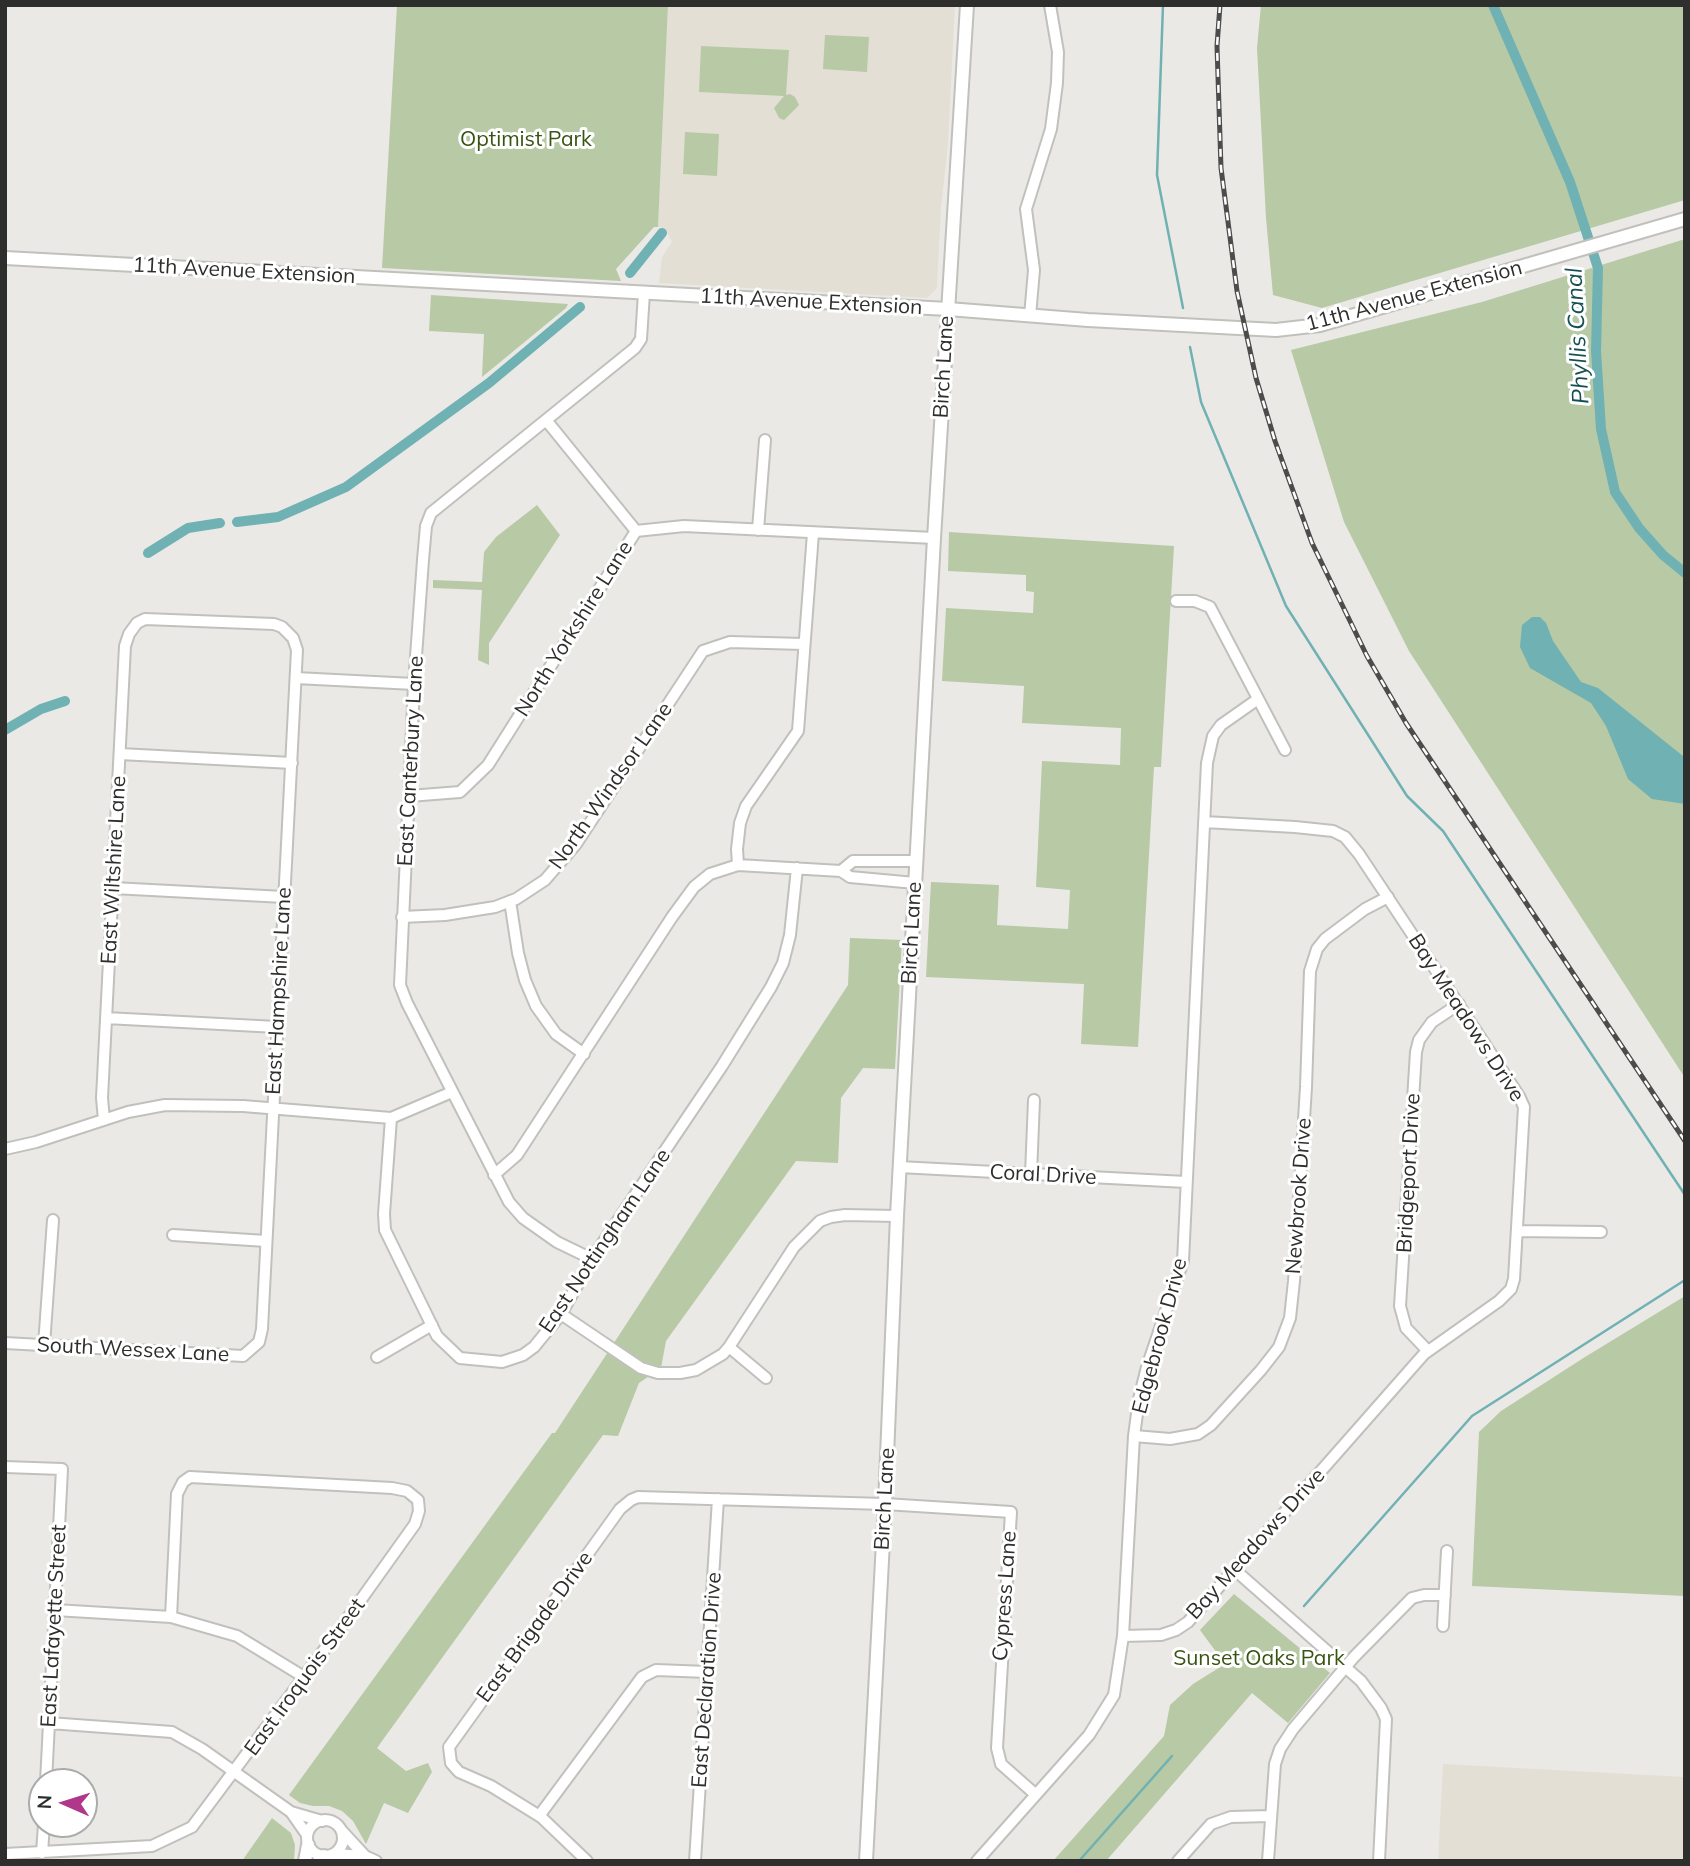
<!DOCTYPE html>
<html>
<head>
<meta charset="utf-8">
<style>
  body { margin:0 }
  #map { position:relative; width:1690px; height:1866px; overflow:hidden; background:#ebe9e6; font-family:Mulish,sans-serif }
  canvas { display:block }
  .frame { position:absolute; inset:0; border:7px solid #2e2e2d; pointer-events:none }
  .north { position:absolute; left:28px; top:1768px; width:70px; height:70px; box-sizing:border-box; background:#fff; border:2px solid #ababab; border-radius:50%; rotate:273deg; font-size:19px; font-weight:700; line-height:28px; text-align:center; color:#2e2e2d }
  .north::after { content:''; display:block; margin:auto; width:24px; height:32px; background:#b1378a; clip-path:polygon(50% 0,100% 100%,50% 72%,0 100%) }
</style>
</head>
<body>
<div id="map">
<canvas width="1690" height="1866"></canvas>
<div class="frame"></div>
<div class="north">N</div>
</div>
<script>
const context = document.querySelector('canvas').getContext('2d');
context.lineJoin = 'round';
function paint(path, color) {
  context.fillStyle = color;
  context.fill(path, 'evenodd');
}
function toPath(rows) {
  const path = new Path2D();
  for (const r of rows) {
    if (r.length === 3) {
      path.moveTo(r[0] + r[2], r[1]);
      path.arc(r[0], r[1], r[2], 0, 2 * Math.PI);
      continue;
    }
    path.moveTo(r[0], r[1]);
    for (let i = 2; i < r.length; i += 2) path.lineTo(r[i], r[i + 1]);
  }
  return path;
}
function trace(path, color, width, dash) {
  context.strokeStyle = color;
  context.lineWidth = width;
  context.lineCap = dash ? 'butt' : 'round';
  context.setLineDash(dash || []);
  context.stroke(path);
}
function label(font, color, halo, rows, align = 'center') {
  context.font = font + ' Mulish,sans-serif';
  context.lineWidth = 6;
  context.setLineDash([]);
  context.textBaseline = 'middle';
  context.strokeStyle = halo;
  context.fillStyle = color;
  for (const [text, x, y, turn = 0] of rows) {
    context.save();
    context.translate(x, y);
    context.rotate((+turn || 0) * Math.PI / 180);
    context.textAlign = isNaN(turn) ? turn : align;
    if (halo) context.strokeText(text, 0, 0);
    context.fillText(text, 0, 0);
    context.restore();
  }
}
const built = toPath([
  [668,5,955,5,948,145,941,208,937,288,927,298,659,283,662,257,672,242,665,228,658,227],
  [1443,1764,1685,1777,1685,1861,1438,1861]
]);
const green = toPath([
  [397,5,668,5,658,227,654,227,616,269,621,281,382,268],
  [1261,5,1685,5,1685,200,1322,308,1273,295,1266,218,1257,48],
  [825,35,869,37,867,72,823,69],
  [701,46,789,50,786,95,790,94,795,97,799,105,784,120,779,118,774,108,784,96,699,92],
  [685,132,719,134,717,176,683,174],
  [1685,239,1685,1078,1409,651,1344,522,1291,350,1482,302],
  [431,295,568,304,566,308,482,377,484,334,429,331],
  [537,505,560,535,489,643,489,665,478,660,482,590,433,588,433,580,482,582,484,552,496,537],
  [949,532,1174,546,1161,767,1154,767,1138,1047,1081,1044,1084,984,926,977,931,882,999,885,997,925,1068,929,1070,890,1036,887,1042,761,1120,765,1121,728,1022,723,1024,686,942,681,946,608,1033,613,1034,592,1026,591,1026,575,948,571],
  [850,938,902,940,895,1069,863,1068,841,1098,838,1163,796,1161,666,1341,661,1368,639,1383,618,1436,603,1435,377,1748,406,1771,428,1763,432,1772,408,1813,384,1803,366,1844,353,1821,342,1811,329,1806,313,1806,300,1803,289,1795,552,1433,555,1433,848,985],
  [1685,1296,1685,1596,1472,1586,1479,1432,1501,1411,1585,1357],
  [1234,1594,1330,1673,1288,1723,1252,1693,1106,1861,1053,1861,1164,1736,1170,1705,1193,1684,1225,1664,1200,1630],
  [272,1818,291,1833,295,1845,294,1861,242,1861]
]);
const water = toPath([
  [1532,617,1540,617,1546,623,1553,641,1581,682,1598,688,1683,756,1685,759,1685,804,1652,799,1628,779,1606,726,1591,703,1530,668,1520,647,1522,625]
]);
const stream = toPath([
  [1163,5,1157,175,1183,308],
  [1190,347,1201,402,1286,606,1407,796,1443,831,1685,1195],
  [1304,1606,1472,1416,1685,1280],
  [1079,1861,1172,1756]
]);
const canal = toPath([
  [1493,5,1570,182,1598,268,1596,351,1601,429,1615,492,1639,528,1663,555,1685,573],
  [630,273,662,233],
  [237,522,278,517,346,487,489,383,580,307],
  [148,553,188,528,220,523],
  [5,730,41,709,65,701]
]);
const minor = toPath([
  [1030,316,1034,270,1026,209,1051,129,1057,83,1058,52,1050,5],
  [546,420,636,531],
  [758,530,765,440],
  [1176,601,1195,601,1210,607,1285,750],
  [296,678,414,684],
  [120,754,292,763],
  [409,796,460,792,488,765,636,531,684,526,934,538],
  [738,865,737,849,740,823,746,806,798,731,813,533],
  [841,871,853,861,916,861],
  [113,888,284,897],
  [510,901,518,953,525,980,536,1006,556,1034,584,1054],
  [402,917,445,915,495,907,516,899,545,880,576,844,703,651,730,642,804,644],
  [106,1018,277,1027],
  [391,1118,384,1214,385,1230,437,1336,460,1358,502,1362,523,1355,534,1347,561,1314,592,1259,722,1066,771,987,783,963,790,935,797,868],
  [5,1149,36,1142,128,1112,165,1105,243,1106,391,1118,452,1092],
  [899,1167,1186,1182],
  [1031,1174,1034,1100],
  [494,1175,517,1155,672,917,694,887,710,874,738,865,841,871,850,877,915,883],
  [1517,1231,1601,1232],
  [173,1235,266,1241],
  [592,1259,557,1242,523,1218,509,1202,407,1003,400,985,414,684,423,560,426,526,431,513,635,348,641,339,644,293],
  [561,1314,641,1368,658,1373,680,1373,696,1370,723,1354,729,1347,794,1247,820,1221,831,1217,845,1215,897,1216],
  [5,1343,243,1356,259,1342,262,1329,297,650,293,638,282,627,274,624,145,619,137,623,129,634,125,646,102,1098,104,1120],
  [44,1345,53,1220],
  [729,1347,766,1378],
  [1428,1351,1406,1328,1400,1306,1416,1052,1419,1040,1432,1022,1459,1004],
  [377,1357,432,1325],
  [1134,1436,1170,1439,1198,1434,1211,1425,1261,1370,1279,1347,1290,1318,1294,1281,1306,1087,1310,971,1317,949,1325,939,1365,909,1388,897],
  [5,1467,62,1469,46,1782],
  [1235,1570,1361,1681,1381,1708,1386,1719,1379,1861],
  [55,1610,171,1617,237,1636,304,1677],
  [1443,1626,1447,1551],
  [1123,1636,1161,1635,1176,1630,1188,1622,1424,1354,1499,1301,1511,1289,1514,1279,1524,1107,1519,1096,1359,854,1345,837,1333,831,1295,827,1204,822],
  [49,1723,172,1732,202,1749,291,1812],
  [539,1816,642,1677,656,1670,707,1672],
  [325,1838,18],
  [341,1830,365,1856],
  [307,1835,291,1812,322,1821],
  [42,1853,44,1824],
  [5,1854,152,1846,192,1827,345,1622,415,1524,419,1511,418,1500,407,1491,392,1488,190,1477,183,1482,177,1494,171,1617],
  [333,1854,365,1856,376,1861],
  [587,1861,541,1817,491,1786,459,1772,451,1763,449,1747,620,1509,631,1500,638,1497,885,1504,1011,1512,997,1748,1001,1764,1035,1794],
  [695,1861,718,1499],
  [977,1861,1089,1735,1114,1695,1123,1636,1134,1436,1139,1399,1147,1367,1183,1261,1207,763,1213,736,1221,725,1258,699],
  [1178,1861,1211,1824,1231,1817,1271,1816],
  [1268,1861,1275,1764,1280,1749,1293,1729,1354,1657,1412,1598,1424,1595,1445,1595]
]);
const tertiary = toPath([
  [5,258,948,309,1088,320,1276,330,1320,325,1685,219],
  [305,1861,308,1845],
  [319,1861,324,1856],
  [866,1861,885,1504,897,1216,934,538,967,5]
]);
const rail = toPath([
  [1220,5,1217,46,1221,168,1237,291,1256,378,1275,441,1312,543,1367,656,1406,723,1685,1141]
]);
const parkNames = [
  ["Optimist Park",526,140],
  ["Sunset Oaks Park",1259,1659]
];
const streetNames = [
  ["11th Avenue Extension",244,271,3],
  ["11th Avenue Extension",1414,296,-15],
  ["11th Avenue Extension",811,302,3],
  ["Birch Lane",944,367,-87],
  ["North Yorkshire Lane",574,629,-58],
  ["East Canterbury Lane",411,761,-87],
  ["North Windsor Lane",611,786,-55],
  ["East Wiltshire Lane",114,870,-87],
  ["Birch Lane",912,933,-87],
  ["East Hampshire Lane",279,991,-87],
  ["Bay Meadows Drive",1466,1018,57],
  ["Bridgeport Drive",1409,1173,-87],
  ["Coral Drive",1043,1175,3],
  ["Newbrook Drive",1299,1196,-86],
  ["East Nottingham Lane",605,1241,-56],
  ["Edgebrook Drive",1160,1336,-75],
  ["South Wessex Lane",133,1350,3],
  ["Birch Lane",885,1499,-87],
  ["Bay Meadows Drive",1256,1544,-48],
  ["Cypress Lane",1005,1596,-86],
  ["East Lafayette Street",54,1626,-87],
  ["East Brigade Drive",535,1627,-54],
  ["East Iroquois Street",305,1677,-54],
  ["East Declaration Drive",707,1680,-86]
];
const waterNames = [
  ["Phyllis Canal",1578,336,-93]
];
paint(built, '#e4dfd5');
paint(green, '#b7c9a5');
paint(water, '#70b1b3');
trace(stream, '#70b1b3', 2.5);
trace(canal, '#70b1b3', 10);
trace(minor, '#c1c0bd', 14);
trace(tertiary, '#c1c0bd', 16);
trace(minor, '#fff', 10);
trace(tertiary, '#fff', 12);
trace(rail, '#4c4c4b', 5);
trace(rail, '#fff', 2.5, [8]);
label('21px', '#395412', '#fff', parkNames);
label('21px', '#2e2e2d', '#fff', streetNames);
label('italic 23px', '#154f51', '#fff', waterNames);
</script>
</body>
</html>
